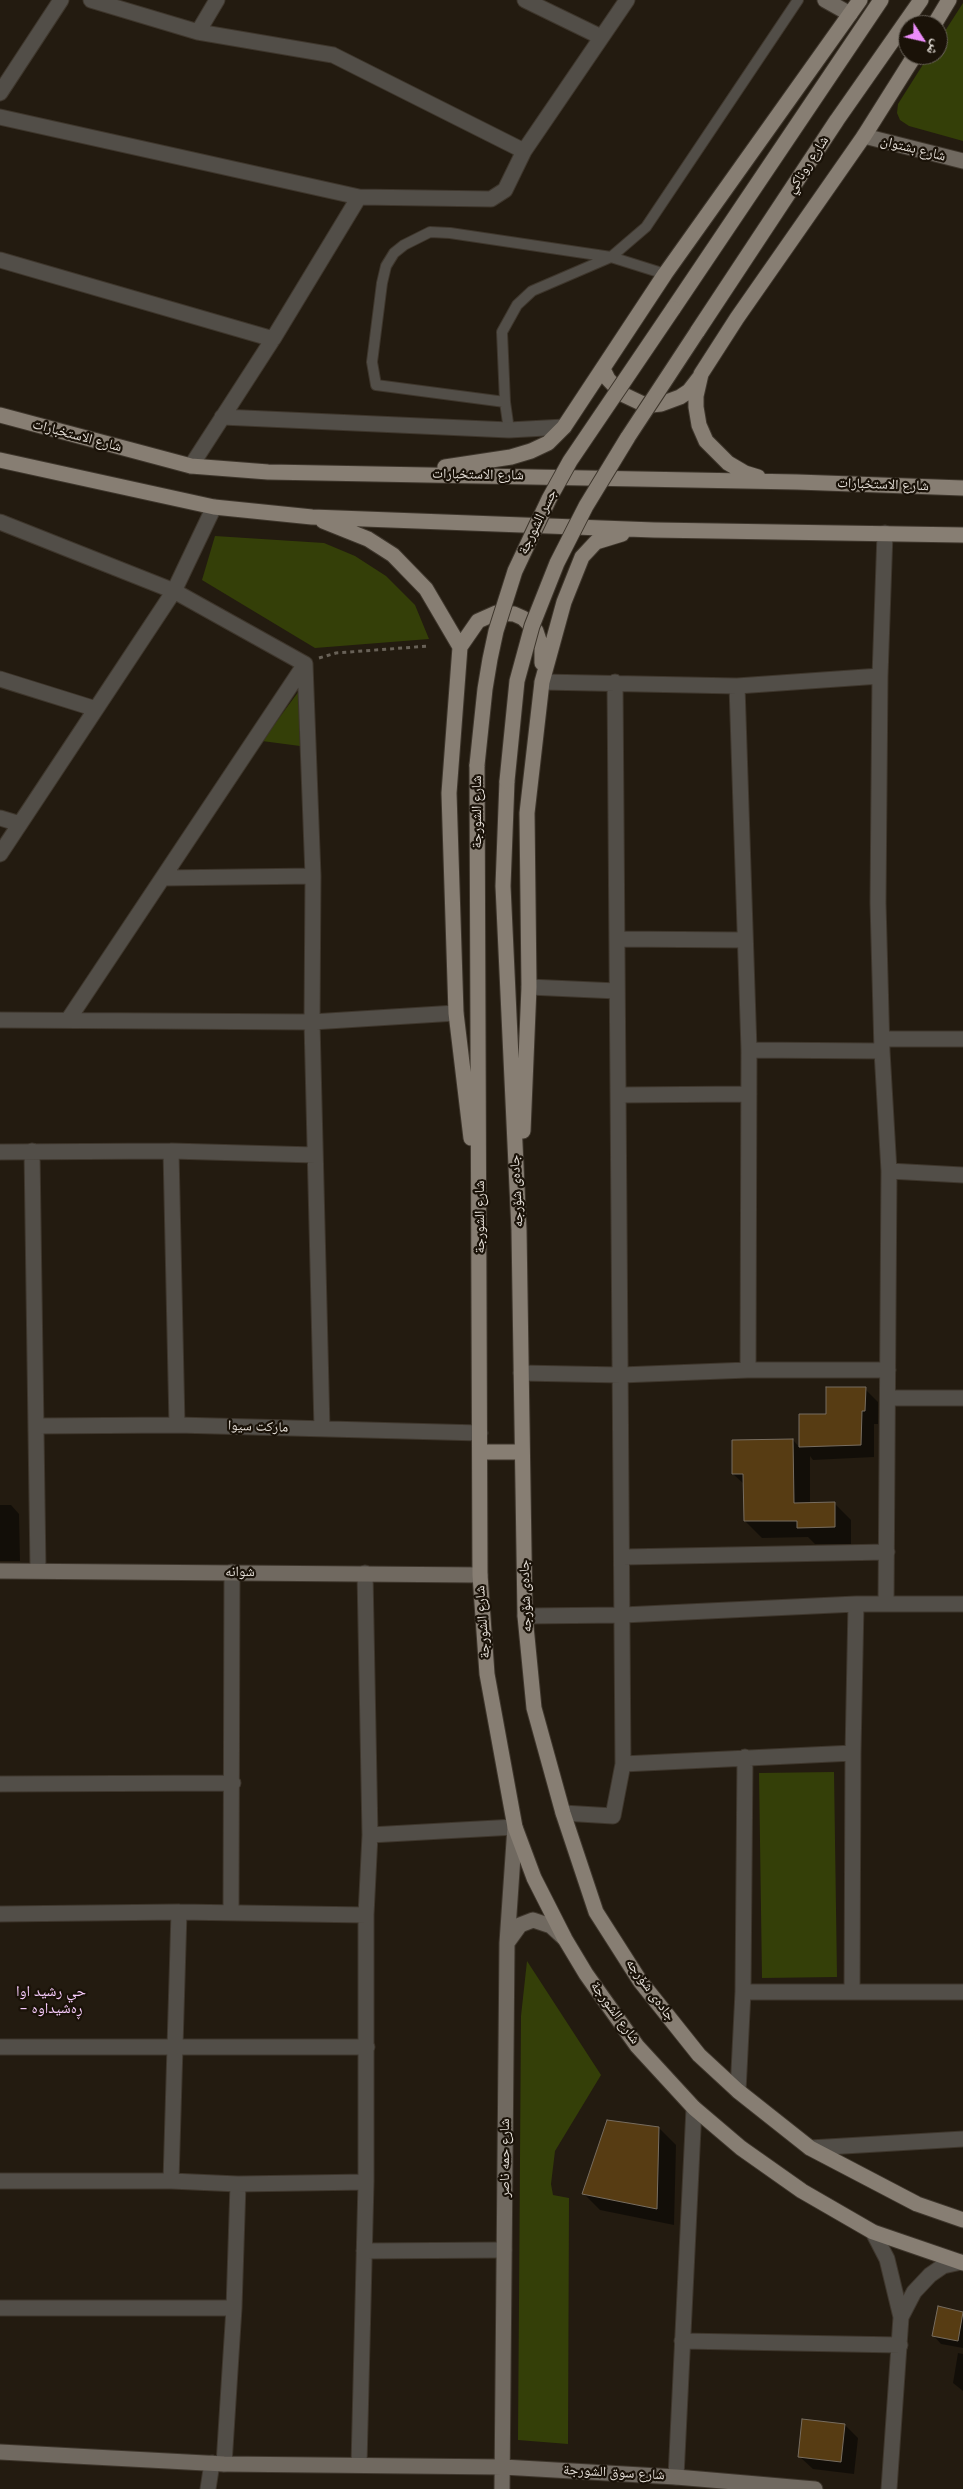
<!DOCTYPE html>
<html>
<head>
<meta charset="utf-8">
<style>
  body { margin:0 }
  #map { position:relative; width:963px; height:2489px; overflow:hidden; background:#231b10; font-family:"DM Sans","Noto Naskh Arabic",sans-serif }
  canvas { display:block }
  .north { position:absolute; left:898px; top:15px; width:50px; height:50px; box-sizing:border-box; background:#1a1208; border:1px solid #6b645b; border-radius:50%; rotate:125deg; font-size:14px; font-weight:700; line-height:20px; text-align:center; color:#e5dfd8 }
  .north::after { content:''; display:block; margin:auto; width:18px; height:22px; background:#ec8cfa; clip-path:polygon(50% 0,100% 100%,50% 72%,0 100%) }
</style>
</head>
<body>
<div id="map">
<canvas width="963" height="2489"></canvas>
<div class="north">ش</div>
</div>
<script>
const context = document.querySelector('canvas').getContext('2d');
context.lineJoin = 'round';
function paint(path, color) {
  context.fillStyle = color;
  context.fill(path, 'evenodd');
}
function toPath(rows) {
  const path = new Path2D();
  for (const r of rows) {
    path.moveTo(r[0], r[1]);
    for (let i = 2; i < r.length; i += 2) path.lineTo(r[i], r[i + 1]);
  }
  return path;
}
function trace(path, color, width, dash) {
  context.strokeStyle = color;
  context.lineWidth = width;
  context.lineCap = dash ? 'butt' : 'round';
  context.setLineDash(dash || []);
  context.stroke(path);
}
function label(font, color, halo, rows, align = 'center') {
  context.font = font + ' "DM Sans","Noto Naskh Arabic",sans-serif';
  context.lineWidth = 4.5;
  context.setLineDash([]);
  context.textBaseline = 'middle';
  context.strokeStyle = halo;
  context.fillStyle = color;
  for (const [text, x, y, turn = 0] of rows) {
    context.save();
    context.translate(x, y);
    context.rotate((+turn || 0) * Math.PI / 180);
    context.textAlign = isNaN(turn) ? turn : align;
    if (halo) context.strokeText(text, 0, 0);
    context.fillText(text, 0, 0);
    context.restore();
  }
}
const green = toPath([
  [963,3,963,141,909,126,900,120,897,113,898,104,929,55,938,55,938,42],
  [215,536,324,543,355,556,386,576,415,605,429,639,315,648,202,580],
  [299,691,300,746,262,741],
  [834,1772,837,1977,762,1978,759,1773],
  [527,1961,601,2075,555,2151,551,2184,553,2195,569,2198,568,2444,518,2440,521,2016]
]);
const shadow = toPath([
  [865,1389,878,1402,878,1424,874,1424,874,1457,813,1460,810,1456,810,1504,834,1503,851,1520,851,1544,815,1544,808,1537,762,1538,745,1521,745,1485,733,1474,793,1440,800,1448,800,1415,827,1415],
  [0,1505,11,1505,19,1514,20,1561,0,1561],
  [659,2128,676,2145,674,2225,600,2210,583,2193],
  [939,2308,963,2313,963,2348,941,2344,933,2335],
  [958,2353,963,2354,963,2391,953,2383],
  [845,2425,858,2438,854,2474,813,2469,800,2457]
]);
const building = toPath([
  [826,1387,866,1387,865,1411,862,1411,861,1445,799,1447,799,1414,826,1414,826,1387],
  [793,1439,794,1503,835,1502,835,1527,797,1528,797,1521,744,1521,743,1474,732,1474,732,1440,793,1439],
  [607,2120,659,2127,657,2209,582,2194,607,2120],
  [938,2306,963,2312,958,2341,932,2336,938,2306],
  [802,2419,845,2424,841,2462,798,2457,802,2419]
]);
const path = toPath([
  [319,658,336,653,429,646]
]);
const lane = toPath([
  [505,402,376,385,372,362,382,283,386,266,394,253,404,245,430,232,450,233,611,257,665,274],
  [509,430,505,402,502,332,517,305,532,291,611,257,646,227,798,0]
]);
const street = toPath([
  [91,0,198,32,333,55,524,151],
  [525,0,601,37],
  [198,32,217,0],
  [0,93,61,0],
  [0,117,359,197,491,199,505,190,524,151,627,0],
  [0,260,273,339],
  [222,417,509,430,564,427],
  [191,466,273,339,359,197],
  [0,522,174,591,305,664],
  [885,533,880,676,878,903,882,1051,889,1171,886,1604],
  [305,664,313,876,312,1022,322,1429],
  [0,679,96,709],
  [542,682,737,686,880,676],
  [737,686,749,1050,748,1370],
  [0,818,20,824],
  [0,854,174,591,214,507],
  [164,878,313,876],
  [617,939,745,940],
  [529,987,617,991],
  [0,1020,312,1022,456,1013],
  [68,1020,305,664],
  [882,1039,963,1039],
  [749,1050,882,1051],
  [618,1095,749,1094],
  [32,1151,38,1570],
  [171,1151,177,1425],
  [0,1152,171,1151,315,1155],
  [889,1171,963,1175],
  [521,1373,621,1375,748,1370,888,1370],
  [888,1398,963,1398],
  [36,1426,177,1425,480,1433],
  [623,1557,887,1552],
  [525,1616,623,1615,856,1604,963,1604],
  [623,1764,853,1753],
  [0,1784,233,1783],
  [563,1813,613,1816,623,1764,615,682],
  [370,1835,515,1827],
  [231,1913,232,1572],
  [0,1914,179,1912,366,1915],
  [743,1992,963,1992],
  [852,1992,853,1753,856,1604],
  [0,2047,367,2047],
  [738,2091,743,1992,745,1757],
  [810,2148,963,2139],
  [0,2181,171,2181,238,2184,366,2182],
  [171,2181,179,1912],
  [873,2232,887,2259,901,2317,889,2489],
  [364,2251,504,2250],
  [0,2308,234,2308],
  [901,2317,914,2292,930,2275,943,2266,961,2262],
  [682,2341,900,2345],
  [224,2464,234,2308,238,2184],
  [359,2465,366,2182,366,1915,370,1835,365,1573],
  [676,2477,694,2108],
  [208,2489,212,2463]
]);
const secondary = toPath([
  [825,0,850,14],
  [864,136,963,161],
  [0,1571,480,1575],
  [507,1943,520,1925,533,1920,551,1926,564,1938],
  [0,2452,224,2464,503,2467,676,2477,815,2489],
  [502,2489,507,1943,515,1827]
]);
const primary = toPath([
  [934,25,949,0],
  [673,309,881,0],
  [697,332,837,120,921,0],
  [603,369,608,379,622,394,641,403,651,405,661,404,680,397,689,391,699,378],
  [0,415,191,466,268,472,797,482,963,488],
  [0,460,214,507,312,517,654,530,963,535],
  [445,467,511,457,531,451,548,443,564,427,665,274,860,0],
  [758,477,745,473,728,463,706,441,699,425,696,407,696,396,701,374,737,318,864,136,915,55],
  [323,521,368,539,393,555,426,589,460,647,449,793,456,1013,471,1138],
  [460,647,478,621,496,613,514,614,523,618,536,631,542,649,542,663],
  [477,765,480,1575,487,1674,515,1827,534,1878,565,1939,586,1974,637,2046,694,2108,741,2148,802,2191,873,2232,963,2263],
  [507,781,503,886,519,1230,525,1616,534,1708,563,1813,596,1912,640,1981,699,2055,738,2091,810,2148,917,2204,963,2220],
  [523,1131,529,987,527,813,542,682,564,602,582,557,596,542,622,534],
  [481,1452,522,1452]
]);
const primaryBridge = toPath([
  [477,765,485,689,490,659,496,631,515,571,549,499,570,461,673,309],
  [507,781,517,681,532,626,557,563,586,506,628,437,697,332]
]);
const streetNames = [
  ["شارع بشتوان",913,149,14],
  ["شارع روناكي",808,165,-57],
  ["شارع الاستخبارات",77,436,15],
  ["شارع الاستخبارات",478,475,1],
  ["شارع الاستخبارات",883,485,2],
  ["جسر الشورجة",538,522,-64],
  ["شارع الشورجة",477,812,-90],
  ["جادەی شۆرجە",517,1191,-93],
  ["شارع الشورجة",480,1217,-90],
  ["مارکت سیوا",258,1427,2],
  ["شوانە",240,1572],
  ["جادەی شۆرجە",526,1596,-92],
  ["شارع الشورجة",483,1622,-94],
  ["جادەی شۆرجە",650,1990,54],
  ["شارع الشورجة",615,2013,54],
  ["شارع حمه ناصر",505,2158,-90],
  ["شارع سوق الشورجة",614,2473,3]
];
const neighbourhoodNames = [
  ["حي رشيد اوا",51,1992],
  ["- ڕەشیداوە",51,2009]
];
paint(green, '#343f08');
paint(shadow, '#0007');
paint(building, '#573c13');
trace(building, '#776d60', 1);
trace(lane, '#3e362c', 12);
trace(street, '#3e362c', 17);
trace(secondary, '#3e362c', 17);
trace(primary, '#3e362c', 17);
trace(path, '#686157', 3, [4, 4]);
trace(lane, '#524e48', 10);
trace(street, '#524e48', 15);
trace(secondary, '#706960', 15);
trace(primary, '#877e73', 15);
trace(primaryBridge, '#3e362c', 17, []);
trace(primaryBridge, '#877e73', 15);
label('14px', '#e5dfd8', '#1a1208', streetNames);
label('15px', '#faceff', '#1a1208', neighbourhoodNames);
</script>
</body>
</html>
